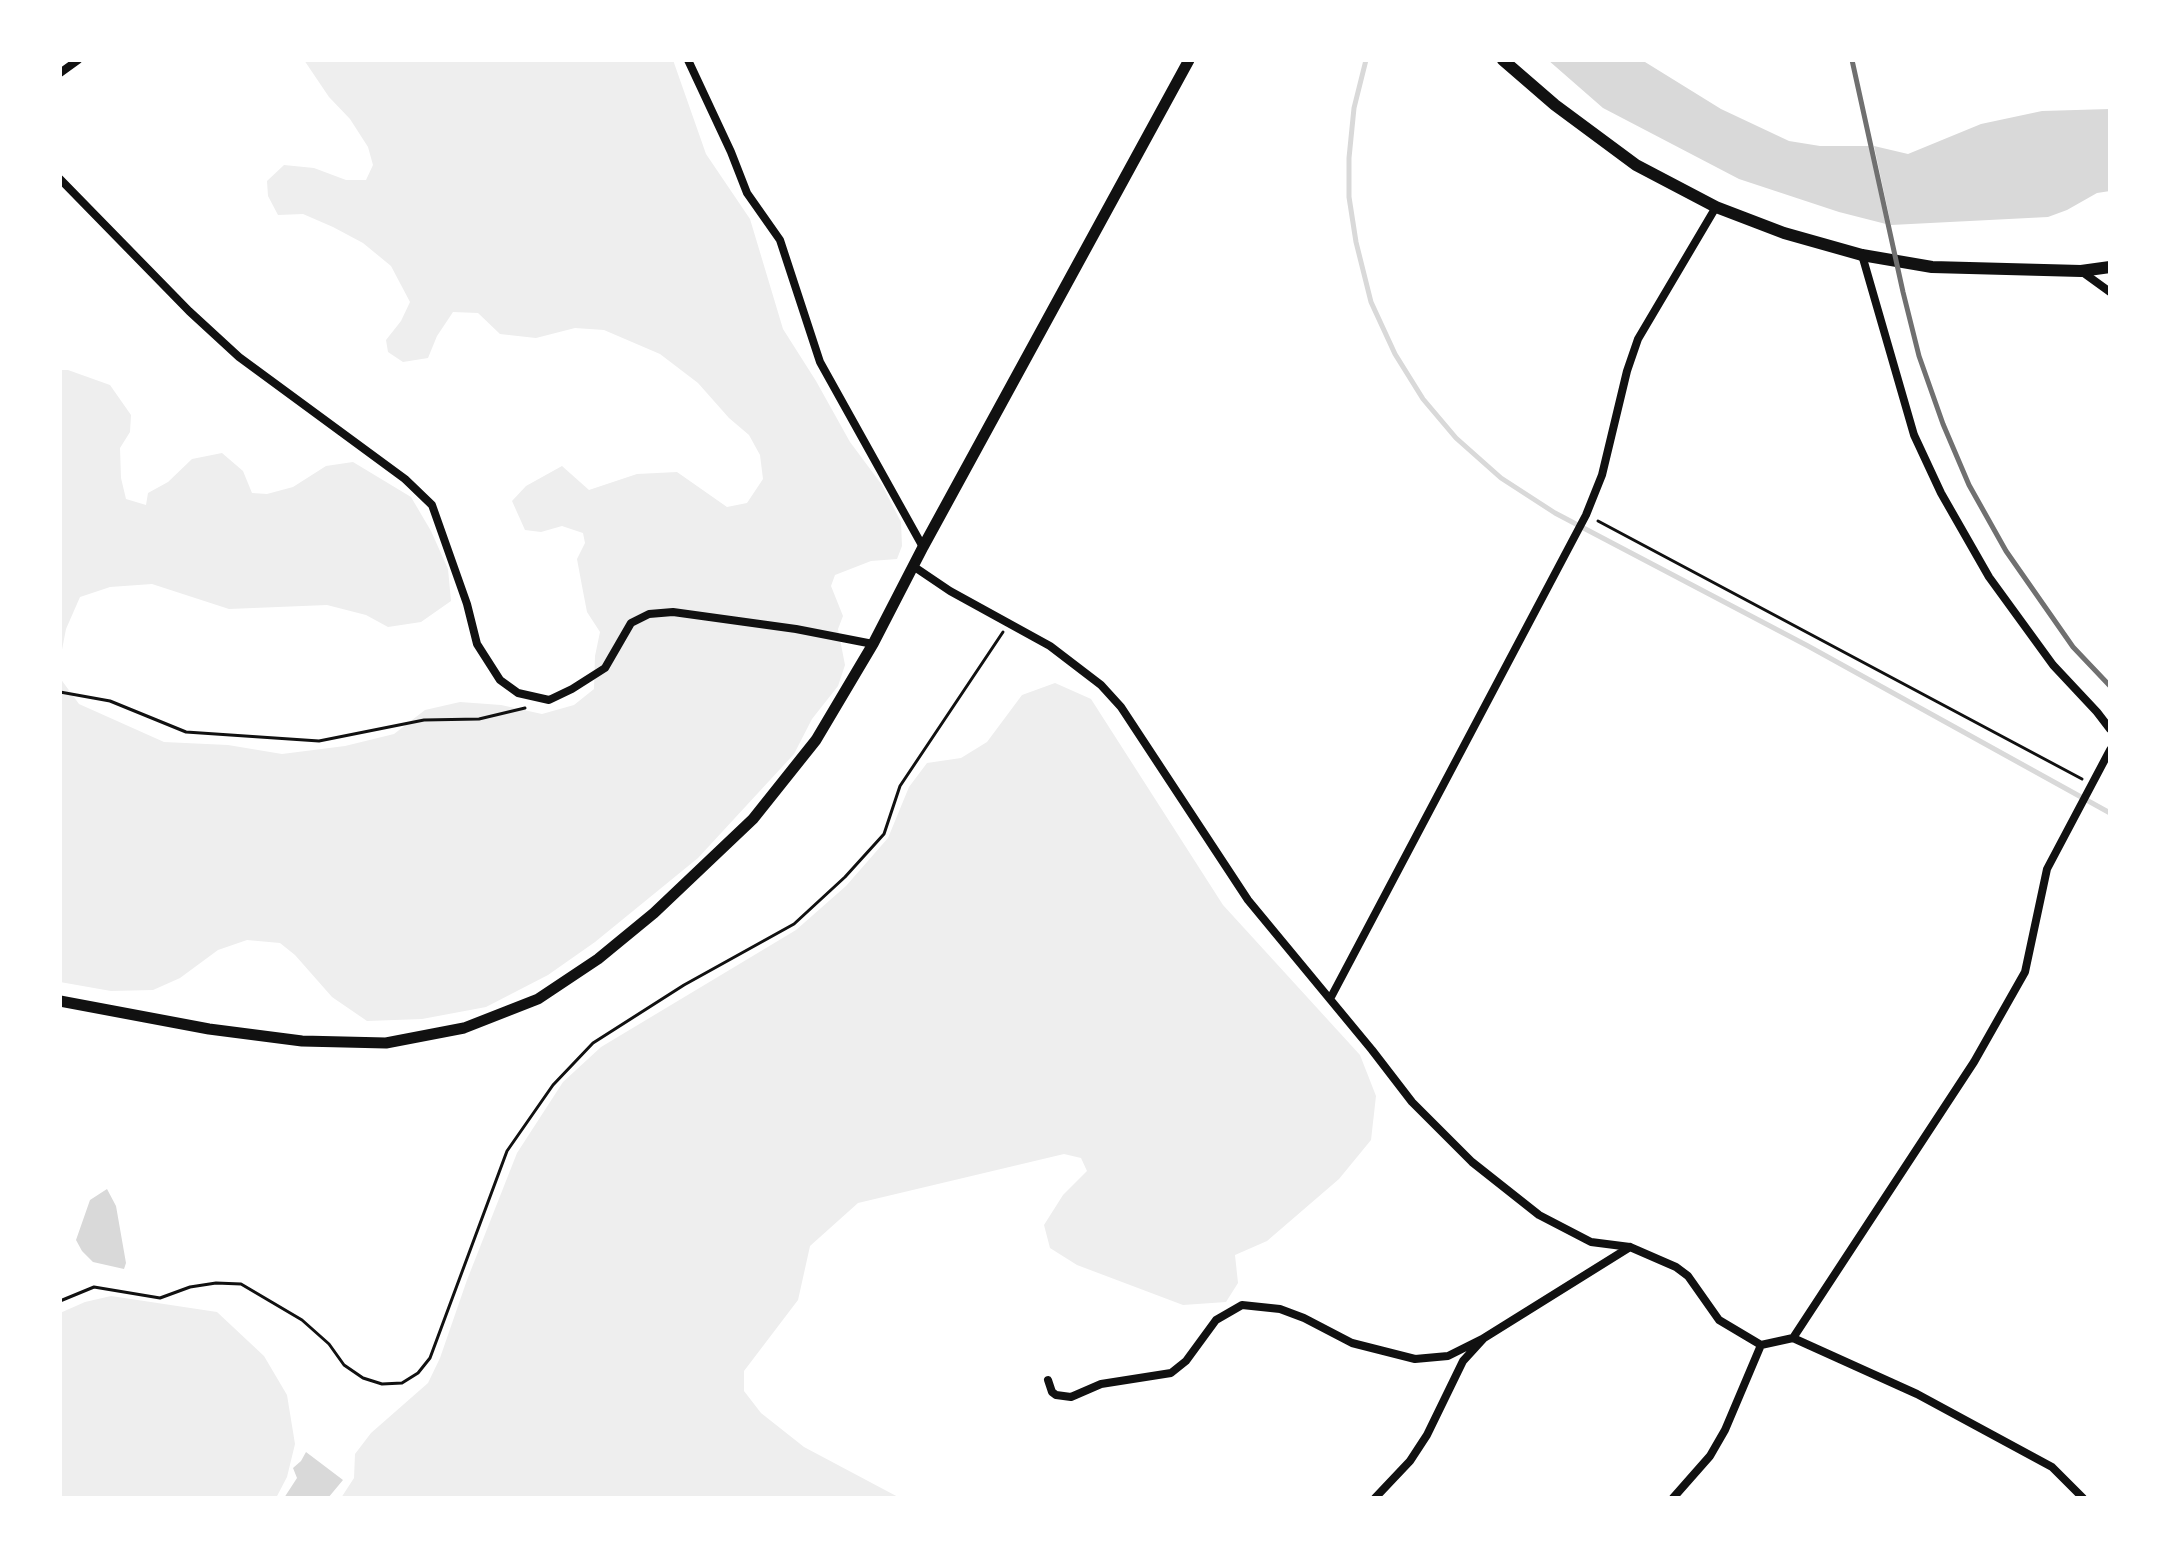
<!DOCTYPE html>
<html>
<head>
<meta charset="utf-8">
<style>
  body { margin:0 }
  #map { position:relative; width:2170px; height:1558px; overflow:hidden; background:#fff; font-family:Rubik,sans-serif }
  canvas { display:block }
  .frame { position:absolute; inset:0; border:62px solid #fff; pointer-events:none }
</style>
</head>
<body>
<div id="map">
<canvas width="2170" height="1558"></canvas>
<div class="frame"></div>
</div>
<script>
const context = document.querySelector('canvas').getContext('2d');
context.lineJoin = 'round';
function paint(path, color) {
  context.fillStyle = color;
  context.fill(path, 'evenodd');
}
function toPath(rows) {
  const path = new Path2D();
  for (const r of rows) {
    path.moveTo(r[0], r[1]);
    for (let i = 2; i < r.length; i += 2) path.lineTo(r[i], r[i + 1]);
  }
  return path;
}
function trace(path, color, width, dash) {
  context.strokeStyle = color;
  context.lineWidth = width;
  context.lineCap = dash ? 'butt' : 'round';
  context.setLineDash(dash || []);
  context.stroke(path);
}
const green = toPath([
  [304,60,673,60,706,154,750,219,783,329,816,381,850,442,882,485,901,522,902,546,897,559,871,561,835,575,831,586,843,616,838,629,845,665,838,686,812,719,794,754,698,858,595,942,548,975,486,1007,422,1019,367,1021,332,997,295,955,280,943,247,940,218,950,180,978,153,990,111,991,60,982,60,678,79,704,164,742,228,745,282,754,345,746,394,734,425,710,460,702,501,705,542,714,574,705,594,689,595,656,600,632,587,612,582,586,577,559,585,543,583,533,562,526,541,532,525,530,512,501,526,486,562,466,589,490,637,474,677,472,727,507,747,503,763,479,760,455,749,435,729,418,698,383,660,354,604,330,575,328,536,338,500,334,478,313,453,312,437,336,428,358,403,362,388,352,386,340,401,321,410,302,391,266,363,243,333,227,303,214,278,215,268,196,267,181,284,165,314,168,346,180,366,180,373,165,368,147,350,119,329,97],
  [60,370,68,370,110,385,131,415,130,432,120,448,121,478,126,499,146,505,148,493,168,482,192,459,222,453,243,471,252,493,267,494,293,487,326,466,353,462,411,497,431,531,448,569,451,601,421,622,388,627,366,615,327,605,229,609,152,584,110,587,80,597,66,629,60,660],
  [1055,683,1091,699,1223,905,1360,1055,1376,1096,1371,1140,1339,1179,1267,1241,1235,1255,1238,1283,1226,1302,1183,1305,1077,1265,1050,1248,1044,1225,1063,1195,1087,1171,1081,1158,1064,1154,858,1203,810,1246,798,1300,744,1371,744,1391,761,1413,804,1447,900,1498,341,1498,354,1478,355,1454,371,1433,428,1383,440,1358,467,1280,517,1153,563,1082,601,1047,796,930,846,886,888,838,909,787,927,763,961,758,987,742,1022,695],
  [111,1296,217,1312,264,1356,287,1395,295,1444,287,1477,276,1498,60,1498,60,1313,85,1302]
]);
const water = toPath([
  [1548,60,1646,60,1645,62,1721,109,1789,141,1820,146,1869,146,1886,224,1839,212,1739,179,1603,108],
  [2110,109,2110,191,2097,193,2067,210,2048,217,1891,225,1874,146,1908,154,1981,124,2042,111],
  [107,1189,116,1206,126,1263,124,1269,93,1262,82,1251,76,1240,90,1200],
  [306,1452,343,1480,328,1498,284,1498,297,1478,293,1468,301,1461]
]);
const stream = toPath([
  [1366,60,1354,108,1349,158,1349,197,1356,242,1371,302,1395,354,1423,399,1456,438,1501,478,1555,513,1808,646,2110,813]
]);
const path = toPath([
  [1598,521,2082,779],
  [60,692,110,701,186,732,319,741,424,720,479,719,525,708],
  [60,1301,94,1287,160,1298,190,1287,216,1283,241,1284,302,1320,329,1344,344,1365,363,1378,382,1384,402,1383,418,1373,430,1358,507,1151,553,1085,593,1043,684,985,794,924,845,877,884,834,900,786,1003,632]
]);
const minor = toPath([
  [688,60,731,152,747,193,780,240,820,362,923,547],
  [60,73,78,60],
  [60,179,189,311,239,357,405,479,432,505,467,604,477,644,500,680,518,693,549,700,572,689,605,668,631,623,649,614,673,612,796,629,873,644],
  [1862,255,1914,435,1941,493,1989,577,2053,665,2097,712,2110,729],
  [2081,271,2110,292],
  [913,566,950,591,1050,646,1101,685,1121,707,1248,900,1372,1050,1412,1102,1472,1162,1539,1215,1591,1242,1630,1247,1676,1267,1688,1276,1719,1320,1761,1345,1793,1338,1974,1062,2025,972,2047,869,2110,750],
  [1330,999,1586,515,1602,475,1627,371,1638,339,1716,207],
  [1793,1338,1917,1394,2052,1467,2083,1498],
  [1048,1380,1052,1392,1056,1395,1071,1397,1101,1384,1171,1373,1186,1361,1216,1320,1242,1305,1280,1309,1304,1318,1352,1343,1415,1359,1448,1356,1484,1338],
  [1375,1498,1410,1461,1427,1435,1463,1361,1484,1338,1630,1247],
  [1673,1498,1710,1456,1725,1430,1761,1345]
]);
const tertiary = toPath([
  [60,1001,209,1029,302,1041,386,1043,464,1028,538,999,598,959,654,913,753,819,816,740,873,644,923,547,1189,60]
]);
const secondary = toPath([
  [1503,60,1555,105,1636,165,1716,207,1784,233,1862,255,1932,267,2081,271,2110,267]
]);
const rail = toPath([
  [1852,60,1903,292,1919,356,1943,424,1969,485,2006,551,2073,647,2110,686]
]);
paint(green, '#eee');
paint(water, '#d9d9d9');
trace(stream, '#d9d9d9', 5);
trace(path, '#111', 3);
trace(minor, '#111', 8);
trace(tertiary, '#111', 11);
trace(secondary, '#111', 12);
trace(rail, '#707070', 5);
</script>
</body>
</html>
